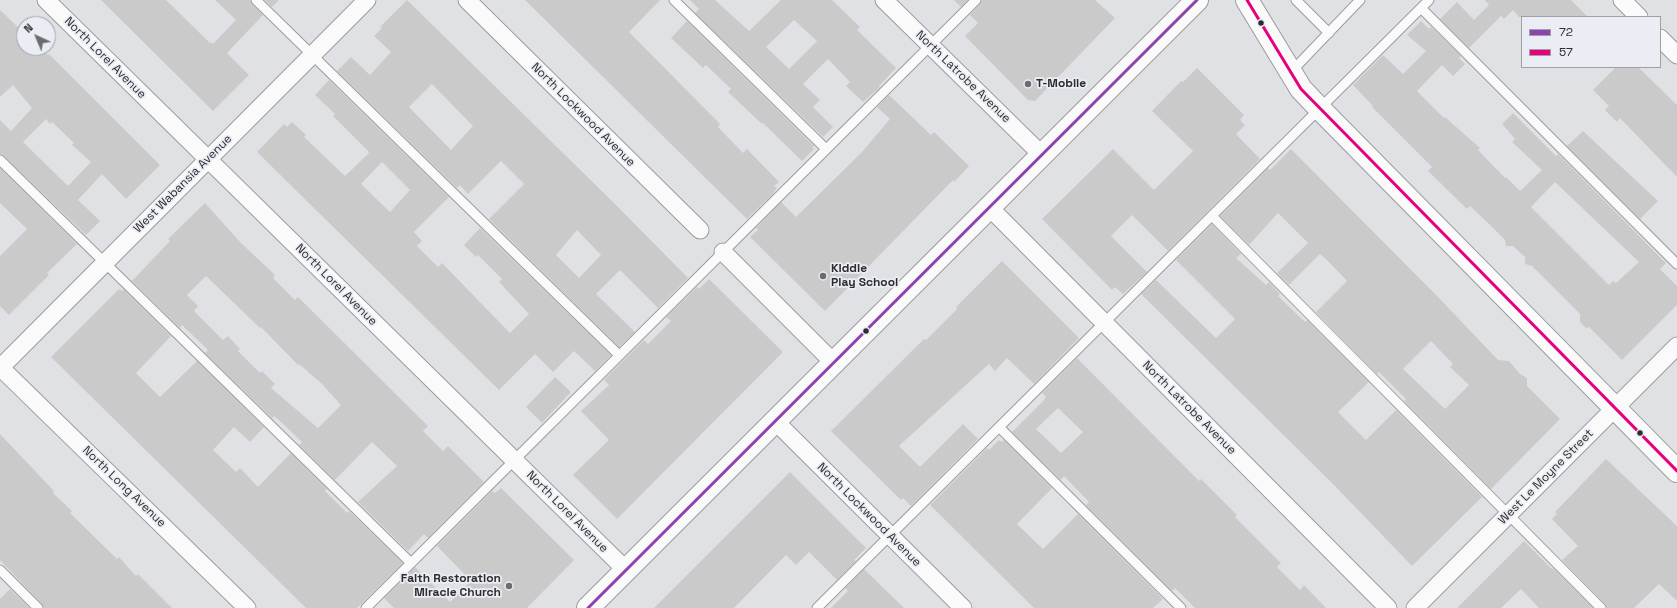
<!DOCTYPE html>
<html>
<head>
<meta charset="utf-8">
<style>
  body { margin:0 }
  #map { position:relative; width:1677px; height:608px; overflow:hidden; background:#e0e1e4; font-family:"Space Grotesk",sans-serif }
  canvas { display:block }
  .legend { position:absolute; left:1521px; top:16px; width:140px; height:52px; box-sizing:border-box; background:#ebedf4; border:1px solid #9fa0a6; margin:0; padding:5px 7px; list-style:none; font-size:12px; color:#2d2d30 }
  .legend li { display:flex; align-items:center; gap:8px; height:20px }
  .legend b { width:20px; border:1px solid #9fa0a6 }
  .north { position:absolute; left:16px; top:16px; width:40px; height:40px; box-sizing:border-box; background:#ebedf4; border:1px solid #9fa0a6; border-radius:50%; rotate:316deg; font-size:11px; font-weight:700; line-height:16px; text-align:center; color:#2d2d30 }
  .north::after { content:''; display:block; margin:auto; width:14px; height:18px; background:#6c6c6f; clip-path:polygon(50% 0,100% 100%,50% 72%,0 100%) }
</style>
</head>
<body>
<div id="map">
<canvas width="1677" height="608"></canvas>
<ul class="legend">
<li><b style="height:5px;background:#8e44ad"></b>72</li>
<li><b style="height:5px;background:#e5007d"></b>57</li>
</ul>
<div class="north">N</div>
</div>
<script>
const context = document.querySelector('canvas').getContext('2d');
context.lineJoin = 'round';
function paint(path, color) {
  context.fillStyle = color;
  context.fill(path, 'evenodd');
}
function toPath(rows) {
  const path = new Path2D();
  for (const r of rows) {
    path.moveTo(r[0], r[1]);
    for (let i = 2; i < r.length; i += 2) path.lineTo(r[i], r[i + 1]);
  }
  return path;
}
function trace(path, color, width, dash) {
  context.strokeStyle = color;
  context.lineWidth = width;
  context.lineCap = dash ? 'butt' : 'round';
  context.setLineDash(dash || []);
  context.stroke(path);
}
function label(font, color, halo, rows, align = 'center') {
  context.font = font + ' "Space Grotesk",sans-serif';
  context.lineWidth = 3.5;
  context.setLineDash([]);
  context.textBaseline = 'middle';
  context.strokeStyle = halo;
  context.fillStyle = color;
  for (const [text, x, y, turn = 0] of rows) {
    context.save();
    context.translate(x, y);
    context.rotate((+turn || 0) * Math.PI / 180);
    context.textAlign = isNaN(turn) ? turn : align;
    if (halo) context.strokeText(text, 0, 0);
    context.fillText(text, 0, 0);
    context.restore();
  }
}
const building = toPath([
  [101,0,166,0,210,43,211,42,213,44,236,20,215,0,250,0,252,4,263,15,227,53,249,75,213,111],
  [265,0,279,0,272,7],
  [407,0,615,204,688,278,658,308,620,270,596,294,635,332,619,347,489,219,524,184,501,161,468,194,460,185,457,188,337,71,351,57,370,75,391,52,374,36,382,28,380,27],
  [432,84,473,126,451,150,409,107],
  [577,230,601,255,579,278,556,255],
  [525,0,660,0,629,32,720,124,718,127,743,153,747,149,779,182,774,186,777,188,773,194,747,219],
  [690,0,715,0,749,31,781,0,832,0,860,27,857,30,896,68,879,86,880,87,863,102,846,86,850,82,828,59,803,84,820,100,813,107,833,127,823,137,695,13,699,9],
  [794,20,817,41,789,69,766,47],
  [954,0,968,0,961,7],
  [982,0,1095,0,1115,18,1035,101,1028,100,965,36,978,23,970,15,980,4],
  [1485,0,1571,0,1588,17,1519,17,1513,10,1504,19,1501,16,1469,48,1440,19,1457,2,1474,20,1489,5],
  [0,10,24,33,24,48,41,48,48,55,49,54,160,165,126,199,102,174,78,200,100,221,86,235,4,156,0,154,0,120,11,131,32,108,13,85,0,97],
  [46,119,50,124,52,122,74,143,72,145,91,162,68,186,23,142],
  [687,21,814,146,812,148,814,149,802,161,763,123,762,124,728,92,731,89,706,65,703,68,671,38],
  [1421,21,1429,29,1431,27,1461,56,1459,58,1465,64,1453,76,1442,65,1417,91,1444,118,1445,117,1480,148,1478,150,1505,178,1506,177,1520,191,1542,170,1512,142,1515,139,1502,124,1513,113,1556,156,1558,154,1666,263,1660,269,1677,286,1677,305,1622,360,1589,327,1586,328,1580,322,1580,314,1532,266,1525,264,1525,257,1513,246,1506,246,1505,240,1487,222,1470,206,1467,209,1428,171,1432,167,1372,107,1373,106,1353,85,1383,55,1403,74,1426,51,1407,35],
  [1555,182,1639,262,1616,283,1613,281,1609,285,1531,207],
  [1616,67,1638,67,1677,105,1677,177,1620,118,1617,122,1605,110,1609,106,1593,90],
  [1197,68,1244,115,1240,120,1245,125,1236,134,1260,159,1168,251,1132,215,1111,236,1147,272,1123,294,1115,287,1112,290,1042,219,1113,149,1154,190,1193,151,1152,111,1181,81,1183,82],
  [329,80,449,197,414,232,422,241,417,246,438,267,442,263,510,333,529,314,499,282,502,279,478,255,476,257,464,245,480,228,611,355,595,371,574,351,553,372,535,354,499,390,257,152,284,124,287,127,292,122,306,135,304,137,345,176,368,154,369,152,333,116,335,114,315,95],
  [382,162,410,190,390,212,361,184],
  [889,95,931,135,934,132,969,166,954,182,953,180,825,311,750,237,758,230,756,228,781,202,796,217,862,152,890,119,877,107],
  [1583,131,1658,201,1640,219,1567,146],
  [1291,149,1438,297,1498,360,1509,361,1520,374,1527,378,1527,386,1560,419,1491,489,1404,401,1406,399,1379,372,1377,374,1316,312,1347,281,1326,259,1320,254,1289,285,1277,273,1308,243,1278,213,1249,245,1220,216,1268,168,1270,170],
  [1431,341,1453,364,1450,367,1469,385,1445,409,1403,369],
  [0,168,77,244,47,273,49,275,9,315,0,306,0,256,27,229,0,203],
  [205,203,241,243,275,275,273,278,295,300,298,297,428,426,423,431,443,451,448,446,484,482,428,538,424,534,408,551,358,502,397,466,372,442,335,480,299,445,302,442,280,421,274,416,272,418,205,353,208,350,182,325,180,328,132,281,170,241,168,239],
  [206,276,260,328,261,327,298,365,299,364,321,383,341,405,318,428,271,388,275,384,262,371,260,373,238,351,240,349,228,336,223,340,194,311,198,306,187,295],
  [1212,224,1241,254,1236,258,1266,285,1269,282,1280,294,1278,296,1305,322,1307,320,1369,382,1338,412,1366,440,1396,410,1482,497,1412,566,1334,485,1141,294,1156,280,1216,338,1235,319,1176,260],
  [1002,261,1079,338,1034,384,1007,358,995,371,989,364,899,446,920,467,963,424,978,439,911,506,903,498,901,500,831,431,924,339,926,340,957,309,956,307],
  [709,279,783,352,617,519,573,475,609,440,581,411,609,385,604,380,644,340,648,344,671,321,666,317,697,287,699,289],
  [119,289,122,291,123,289,171,336,136,373,160,397,197,361,264,427,250,442,234,427,213,450,236,472,240,468,258,487,291,453,327,489,325,491,347,513,349,511,403,563,357,608,306,608,51,357],
  [1077,358,1199,481,1201,479,1237,515,1235,517,1281,563,1277,567,1300,590,1304,585,1326,608,1195,608,1175,588,1172,591,1086,505,1089,502,1064,476,1061,480,1012,432,1044,400,1046,397,1042,393],
  [1058,408,1083,432,1061,453,1036,429],
  [555,377,571,392,542,423,526,407],
  [0,434,54,491,53,493,72,511,70,513,117,559,119,557,136,576,138,574,172,608,44,608,42,604,0,560],
  [999,440,1002,442,1004,440,1052,488,1017,524,1043,549,1078,514,1163,599,1153,608,1034,608,1023,597,930,505,987,448,989,450],
  [1606,459,1677,526,1677,601,1659,584,1634,608,1607,608,1605,604,1562,560,1578,546,1552,519,1557,514,1555,512],
  [790,472,866,548,854,560,856,561,837,580,809,552,796,565,786,555,734,608,654,608],
  [501,488,574,560,527,608,394,608,384,598,415,567,450,602,471,581,437,546,492,491,495,493],
  [1524,541,1552,569,1553,568,1593,608,1539,608,1521,589,1501,608,1457,608],
  [864,569,904,608,831,608,848,591,845,588],
  [10,589,30,608,0,608,0,599]
]);
const service = toPath([
  [256,0,619,355],
  [674,0,826,149],
  [1296,0,1329,33],
  [1421,8,1677,264],
  [1291,72,1360,0],
  [0,160,411,563],
  [1212,216,1601,608],
  [999,427,1181,608],
  [0,570,38,608],
  [366,608,976,0],
  [817,608,1429,0]
]);
const minor = toPath([
  [46,0,626,570],
  [467,0,700,230],
  [884,0,1042,155],
  [1622,0,1639,17],
  [1660,38,1677,55],
  [989,207,1388,608],
  [723,252,834,363],
  [0,367,247,608],
  [0,368,367,0],
  [775,421,963,608],
  [1415,608,1677,346]
]);
const tertiary = toPath([
  [1247,0,1301,89,1320,109,1677,471]
]);
const primary = toPath([
  [588,608,1197,0]
]);
const bus1 = toPath([
  [588,608,1197,0]
]);
const bus2 = toPath([
  [1247,0,1301,89,1677,471]
]);
const markers = [
  [1261,23,3.5,"#2d2d30"],
  [1028,84,4,"#6c6c6f"],
  [823,276,4,"#6c6c6f"],
  [866,331,3.5,"#2d2d30"],
  [1640,433,3.5,"#2d2d30"],
  [509,586,4,"#6c6c6f"]
];
const streetNames = [
  ["North Lorel Avenue",105,58,45],
  ["North Latrobe Avenue",963,77,44],
  ["North Lockwood Avenue",583,115,45],
  ["West Wabansia Avenue",183,184,-45],
  ["North Lorel Avenue",336,285,45],
  ["North Latrobe Avenue",1189,408,45],
  ["West Le Moyne Street",1546,477,-45],
  ["North Long Avenue",124,487,44],
  ["North Lorel Avenue",567,512,45],
  ["North Lockwood Avenue",869,515,45]
];
const poiNames = [
  ["T-Mobile",1036,84],
  ["Kiddie",831,269],
  ["Play School",831,283],
  ["Faith Restoration",501,579,"right"],
  ["Miracle Church",501,593,"right"]
];
paint(building, '#cbcacb');
trace(service, '#9b9c9f', 11);
trace(minor, '#9b9c9f', 19);
trace(tertiary, '#9b9c9f', 24);
trace(primary, '#9b9c9f', 24);
trace(service, '#fafafb', 9);
trace(minor, '#fafafb', 17);
trace(tertiary, '#fafafb', 22);
trace(primary, '#fafafb', 22);
trace(bus1, '#8e44ad', 3);
trace(bus2, '#e5007d', 3);
for (const [x, y, r, color] of markers) {
  const dot = new Path2D();
  dot.arc(x, y, r, 0, 2 * Math.PI);
  context.fillStyle = color;
  context.fill(dot);
  trace(dot, '#ebedf4', 1.5);
}
label('12px', '#2d2d30', '#ebedf4', streetNames);
label('bold 12px', '#2d2d30', '#ebedf4', poiNames, 'left');
</script>
</body>
</html>
